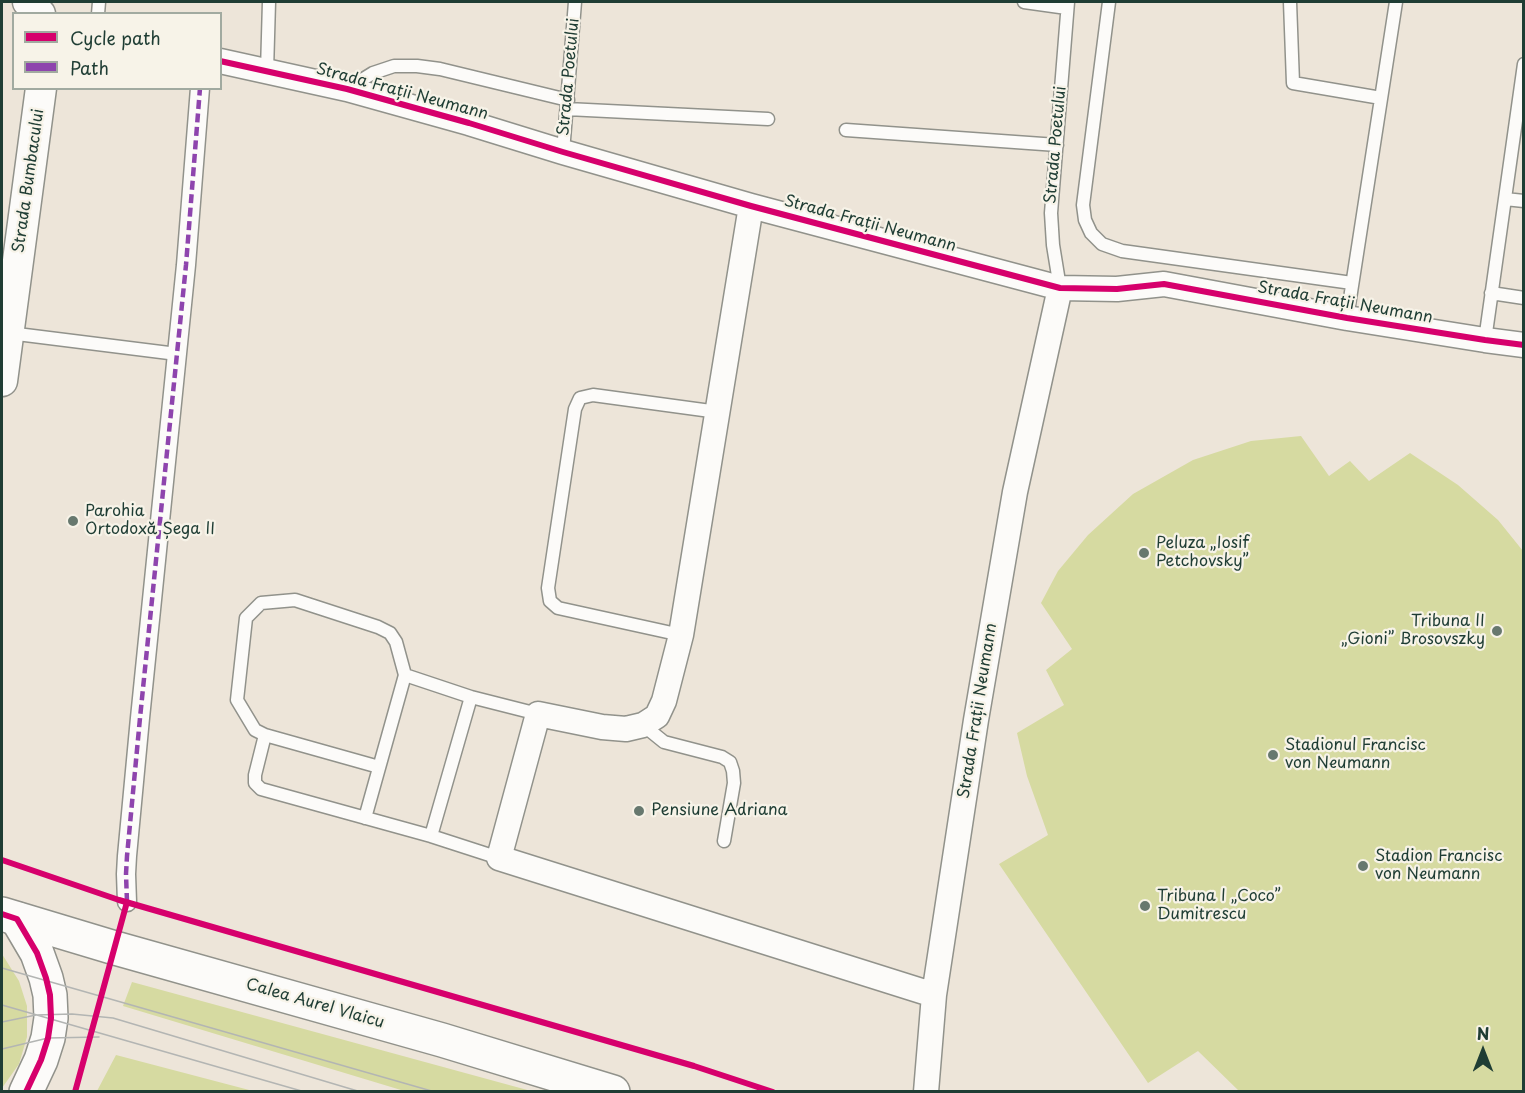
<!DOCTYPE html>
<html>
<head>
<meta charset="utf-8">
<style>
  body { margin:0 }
  #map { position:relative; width:1525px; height:1093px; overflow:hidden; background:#ede5d9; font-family:"Playpen Sans",sans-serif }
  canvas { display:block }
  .frame { position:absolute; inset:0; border:3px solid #1f3d34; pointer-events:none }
  .legend { position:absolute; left:12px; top:12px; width:210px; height:78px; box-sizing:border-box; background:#f7f3e8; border:2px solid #a1aaa0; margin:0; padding:8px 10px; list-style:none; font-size:18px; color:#1f3d34 }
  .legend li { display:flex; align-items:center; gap:12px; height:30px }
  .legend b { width:30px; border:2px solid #a1aaa0 }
  .north { position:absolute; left:1453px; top:1021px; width:60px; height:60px; -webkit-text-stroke:4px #f7f3e8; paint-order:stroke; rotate:0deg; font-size:16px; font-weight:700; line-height:24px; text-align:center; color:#1f3d34 }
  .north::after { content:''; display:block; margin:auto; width:21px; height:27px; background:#1f3d34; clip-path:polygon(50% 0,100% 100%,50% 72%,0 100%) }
</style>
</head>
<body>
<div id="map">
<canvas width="1525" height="1093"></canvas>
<div class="frame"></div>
<ul class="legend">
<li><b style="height:8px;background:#d6006c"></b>Cycle path</li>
<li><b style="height:8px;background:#8e44ad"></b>Path</li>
</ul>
<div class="north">N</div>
</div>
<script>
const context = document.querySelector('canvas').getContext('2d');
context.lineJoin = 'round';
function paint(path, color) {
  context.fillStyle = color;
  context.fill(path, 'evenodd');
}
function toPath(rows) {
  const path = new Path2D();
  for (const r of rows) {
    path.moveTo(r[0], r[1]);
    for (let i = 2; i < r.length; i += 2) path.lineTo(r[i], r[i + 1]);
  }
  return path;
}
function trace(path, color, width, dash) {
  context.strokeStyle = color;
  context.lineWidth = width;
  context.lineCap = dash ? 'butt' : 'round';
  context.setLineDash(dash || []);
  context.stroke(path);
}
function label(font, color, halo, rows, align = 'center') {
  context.font = font + ' "Playpen Sans",sans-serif';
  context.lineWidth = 4.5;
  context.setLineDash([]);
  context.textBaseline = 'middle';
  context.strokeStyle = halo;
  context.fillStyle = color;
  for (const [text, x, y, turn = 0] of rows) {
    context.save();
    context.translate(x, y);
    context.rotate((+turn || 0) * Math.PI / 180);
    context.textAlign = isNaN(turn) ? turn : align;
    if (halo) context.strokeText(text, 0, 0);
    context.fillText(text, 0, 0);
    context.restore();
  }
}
const green = toPath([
  [1301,436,1329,476,1350,461,1369,481,1410,453,1458,485,1498,520,1523,551,1523,1091,1239,1091,1198,1051,1148,1083,999,864,1048,835,1027,776,1017,733,1064,705,1046,670,1072,649,1041,603,1058,571,1088,535,1133,494,1193,460,1251,441],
  [2,954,19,981,27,1006,27,1037,19,1064,2,1088],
  [132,982,531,1091,401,1091,401,1090,123,1006],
  [116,1055,253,1091,97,1091]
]);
const service = toPath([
  [1024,2,1067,8],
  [1109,2,1083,205,1085,220,1091,233,1102,244,1122,251,1352,283],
  [1290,2,1293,83,1381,98],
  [98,14,99,2],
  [267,71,269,2],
  [347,89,373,73,394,66,417,66,440,69,568,100],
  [567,109,768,119],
  [846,130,1057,145],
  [563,152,575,2],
  [1505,199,1524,201],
  [1060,288,1053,245,1051,213,1068,2],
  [1491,293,1524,298],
  [1347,318,1396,2],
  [9,333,177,354],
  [1485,340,1524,64],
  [681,635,558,608,550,601,548,588,575,409,580,398,593,395,718,412],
  [643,725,664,742,722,757,730,762,733,771,734,783,724,841],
  [265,735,255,775,255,783,261,789,431,836,499,858],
  [379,767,265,735,255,730,237,700,246,618,261,603,295,600,378,627,390,633,396,642,405,675,471,697,538,714],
  [365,818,405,675],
  [431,836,471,697]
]);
const pedestrian = toPath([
  [127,902,126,874,127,856,140,718,186,265,200,88]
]);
const minor = toPath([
  [220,61,347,89,469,123,563,152,751,206,1060,288,1117,289,1164,284,1347,318,1485,340,1524,345],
  [751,206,681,635,664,701,657,716,643,725,626,729,602,727,538,714,499,858,934,995],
  [926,1092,934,995,976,720,1015,492,1060,288]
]);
const tertiary = toPath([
  [28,2,40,14],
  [2,381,41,88]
]);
const secondary = toPath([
  [17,919,37,953,46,978,50,995,51,1018,48,1038,41,1060,26,1092]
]);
const primary = toPath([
  [2,914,115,948,442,1040,613,1092]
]);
const tram = toPath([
  [2,968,435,1092],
  [2,1005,305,1092],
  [2,1022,36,1015,72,1014,113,1018,361,1092],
  [2,1049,48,1038,99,1037]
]);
const quiet = toPath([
  [127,902,126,874,127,856,140,718,186,265,200,88]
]);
const cycleway = toPath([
  [220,61,347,89,469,123,563,152,751,206,1060,288,1117,289,1164,284,1347,318,1485,340,1524,345],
  [2,860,119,900,694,1066,773,1092],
  [2,914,17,919,37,953,46,978,50,995,51,1018,48,1038,41,1060,26,1092],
  [75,1092,127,902]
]);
const markers = [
  [73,521,6,"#67786e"],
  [1144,553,6,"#67786e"],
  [1497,631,6,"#67786e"],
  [1273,755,6,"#67786e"],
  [639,811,6,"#67786e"],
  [1363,866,6,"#67786e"],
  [1145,906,6,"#67786e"]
];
const streetNames = [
  ["Strada Poetului",569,77,-85],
  ["Strada Frații Neumann",402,92,15],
  ["Strada Poetului",1056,145,-85],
  ["Strada Bumbacului",29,181,-82],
  ["Strada Frații Neumann",870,224,15],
  ["Strada Frații Neumann",1345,303,10],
  ["Strada Frații Neumann",978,711,-81],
  ["Calea Aurel Vlaicu",315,1004,16]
];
const poiNames = [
  ["Parohia",85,512],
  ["Ortodoxă Șega II",85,530],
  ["Peluza „Iosif",1156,544],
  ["Petchovsky”",1156,562],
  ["Tribuna II",1485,622,"right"],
  ["„Gioni” Brosovszky",1485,640,"right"],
  ["Stadionul Francisc",1285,746],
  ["von Neumann",1285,764],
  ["Pensiune Adriana",651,811],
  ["Stadion Francisc",1375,857],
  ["von Neumann",1375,875],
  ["Tribuna I „Coco”",1157,897],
  ["Dumitrescu",1157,915]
];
paint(green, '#d6daa1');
trace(service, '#91928b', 15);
trace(pedestrian, '#91928b', 21);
trace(minor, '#91928b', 27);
trace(tertiary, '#91928b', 33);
trace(secondary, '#91928b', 36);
trace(primary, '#91928b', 36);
trace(service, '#fcfbf9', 12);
trace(pedestrian, '#fcfbf9', 18);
trace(minor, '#fcfbf9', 24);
trace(tertiary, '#fcfbf9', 30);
trace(secondary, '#fcfbf9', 33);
trace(primary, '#fcfbf9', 33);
trace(tram, '#b3b5b3', 1.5);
trace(quiet, '#8e44ad', 4.5, [9, 4.5]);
trace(cycleway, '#d6006c', 6);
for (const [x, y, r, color] of markers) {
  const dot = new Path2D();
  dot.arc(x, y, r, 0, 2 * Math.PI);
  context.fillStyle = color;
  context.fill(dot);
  trace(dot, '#f7f3e8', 2);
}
label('16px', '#1f3d34', '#f7f3e8', streetNames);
label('16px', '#1f3d34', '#f7f3e8', poiNames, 'left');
</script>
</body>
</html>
